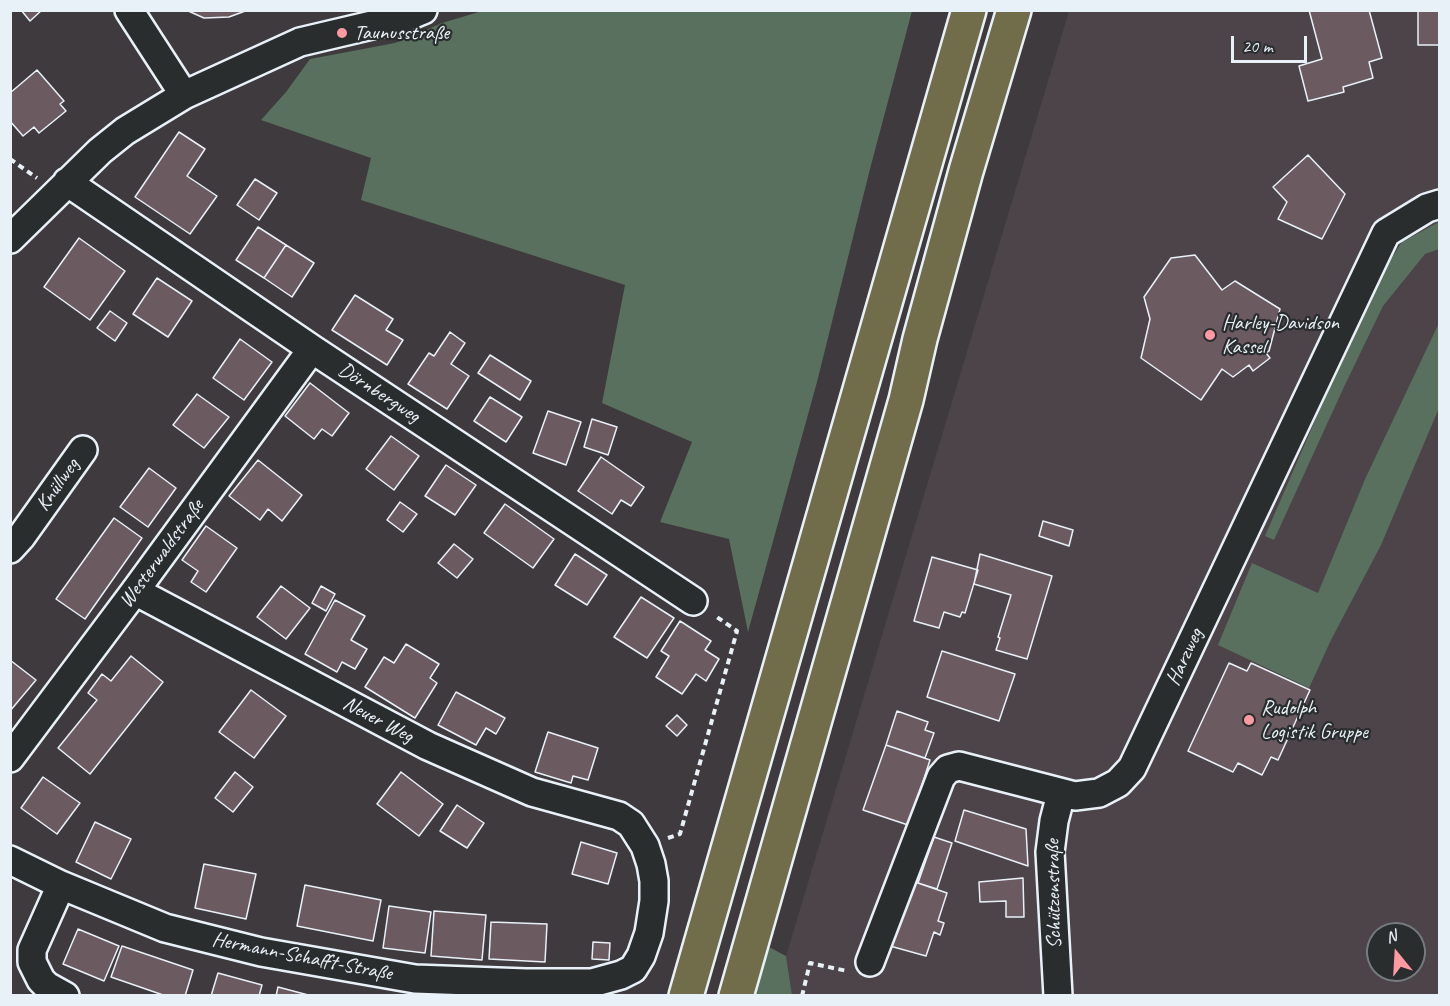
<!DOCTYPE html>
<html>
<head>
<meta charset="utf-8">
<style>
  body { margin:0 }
  #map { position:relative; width:1450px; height:1006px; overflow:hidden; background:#3e3a3d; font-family:Caveat,sans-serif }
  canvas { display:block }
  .frame { position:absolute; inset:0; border:12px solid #e8f1f8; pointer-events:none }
  .north { position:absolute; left:1366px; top:922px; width:60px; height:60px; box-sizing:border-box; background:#2a2d2e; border:2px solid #767b7f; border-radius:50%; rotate:342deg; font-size:16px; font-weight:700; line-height:24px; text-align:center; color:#e8f1f8 }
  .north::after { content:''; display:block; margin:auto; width:21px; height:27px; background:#ff9aa2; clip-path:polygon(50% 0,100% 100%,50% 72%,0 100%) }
  .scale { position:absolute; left:1231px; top:36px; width:76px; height:27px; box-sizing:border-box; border:3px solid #e8f1f8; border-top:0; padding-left:8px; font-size:18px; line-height:21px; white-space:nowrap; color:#e8f1f8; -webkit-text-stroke:4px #2a2d2e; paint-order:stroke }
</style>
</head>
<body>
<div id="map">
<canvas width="1450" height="1006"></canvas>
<div class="frame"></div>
<div class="north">N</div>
<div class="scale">20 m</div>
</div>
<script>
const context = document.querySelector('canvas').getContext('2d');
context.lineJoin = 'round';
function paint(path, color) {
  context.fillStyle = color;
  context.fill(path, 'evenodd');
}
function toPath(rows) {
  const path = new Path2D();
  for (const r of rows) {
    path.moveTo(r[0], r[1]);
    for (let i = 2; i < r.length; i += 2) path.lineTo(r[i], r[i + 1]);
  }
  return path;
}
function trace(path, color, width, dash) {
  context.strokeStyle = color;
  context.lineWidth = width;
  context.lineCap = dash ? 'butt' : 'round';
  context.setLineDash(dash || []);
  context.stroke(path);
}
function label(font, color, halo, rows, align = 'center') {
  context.font = font + ' Caveat,sans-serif';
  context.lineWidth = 4.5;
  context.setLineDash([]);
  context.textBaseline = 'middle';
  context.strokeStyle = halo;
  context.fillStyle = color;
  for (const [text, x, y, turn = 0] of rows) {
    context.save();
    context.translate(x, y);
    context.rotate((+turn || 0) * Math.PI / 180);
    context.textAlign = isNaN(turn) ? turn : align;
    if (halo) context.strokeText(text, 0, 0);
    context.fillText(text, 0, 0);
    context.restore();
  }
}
const built = toPath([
  [1069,11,1439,11,1439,995,792,995,786,956],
  [1378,934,1414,934,1414,970,1378,970]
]);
const green = toPath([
  [482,11,912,11,870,169,817,382,748,632,729,539,660,522,692,442,602,403,625,285,361,200,371,158,261,120,286,92,310,59,395,43,442,23],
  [1439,222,1439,249,1425,254,1383,306,1343,389,1274,540,1265,536,1333,379,1381,275,1402,242],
  [1439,323,1439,408,1381,545,1331,640,1309,688,1218,645,1252,563,1318,593,1366,477],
  [765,945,786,956,792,995,753,996]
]);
const building = toPath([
  [21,10,42,10,30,21,21,10],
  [186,10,248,10,229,17,204,18,186,10],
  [1309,10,1369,10,1382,58,1369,62,1373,78,1343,87,1344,92,1308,101,1299,66,1322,59,1309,10],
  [1418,10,1440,10,1440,45,1418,45,1418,10],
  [37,70,64,101,60,104,66,111,39,133,34,127,23,136,10,121,10,93,37,70],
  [179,132,205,149,187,176,217,196,190,234,135,197,179,132],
  [1308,155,1345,194,1322,239,1278,219,1287,202,1273,187,1308,155],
  [255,179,277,193,259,220,237,205,255,179],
  [258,227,286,245,264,278,236,260,258,227],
  [79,238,125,271,90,320,44,287,79,238],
  [286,245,314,263,292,297,264,278,286,245],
  [1195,255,1222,290,1235,281,1280,309,1269,351,1266,353,1270,358,1253,371,1249,365,1233,377,1222,369,1201,400,1141,358,1150,319,1144,297,1171,258,1195,255],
  [157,278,192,301,168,337,133,314,157,278],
  [355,295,393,319,386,330,403,340,387,365,332,330,355,295],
  [110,311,127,323,115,341,97,328,110,311],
  [450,332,465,343,451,364,469,376,447,409,408,384,429,353,434,356,450,332],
  [240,339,272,362,244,400,213,378,240,339],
  [490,355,531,381,520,400,478,373,490,355],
  [310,383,349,413,332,436,322,429,314,439,285,416,310,383],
  [197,394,229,417,204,448,173,425,197,394],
  [490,397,522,417,506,442,474,421,490,397],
  [548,411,581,422,566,465,533,453,548,411],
  [592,419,617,427,608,455,584,447,592,419],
  [391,436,419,456,394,490,366,469,391,436],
  [601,457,644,487,631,506,621,500,612,514,578,491,601,457],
  [258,460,302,495,282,521,268,509,260,520,229,496,258,460],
  [446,465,476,485,455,515,425,496,446,465],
  [149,468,176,488,148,527,120,507,149,468],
  [400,502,417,514,403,532,387,520,400,502],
  [505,504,554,539,533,568,484,533,505,504],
  [114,518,142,538,85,619,56,599,114,518],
  [1043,521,1073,530,1069,546,1039,536,1043,521],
  [206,526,237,548,206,592,191,582,198,571,182,560,206,526],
  [454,544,473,559,457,578,438,563,454,544],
  [575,554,607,575,587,605,555,585,575,554],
  [980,554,1052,576,1027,659,996,650,1000,638,998,637,1011,595,974,584,980,554],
  [932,557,978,570,965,613,962,612,960,617,944,612,939,628,914,621,932,557],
  [281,586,310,608,286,639,257,617,281,586],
  [321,586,335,594,326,611,312,603,321,586],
  [641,597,674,618,647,658,614,637,641,597],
  [335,600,365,616,351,640,367,649,355,669,342,662,337,672,305,654,335,600],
  [680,621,711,641,705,650,719,659,706,681,696,674,682,694,656,677,669,656,661,651,680,621],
  [406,644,439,664,430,678,437,683,415,718,365,687,384,657,394,663,406,644],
  [942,651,1015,674,999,721,927,697,942,651],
  [131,656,163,682,90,774,58,748,97,700,88,693,102,674,111,681,131,656],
  [10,660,36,680,10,711,10,660],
  [1229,663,1247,671,1251,663,1310,690,1278,760,1271,757,1262,775,1238,763,1233,772,1188,751,1229,663],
  [251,690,286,716,254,758,219,732,251,690],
  [456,692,505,718,496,734,486,728,476,745,438,725,456,692],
  [897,711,928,722,925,730,934,733,925,758,886,745,897,711],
  [677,715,687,725,677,736,666,726,677,715],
  [548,732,598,748,588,780,573,776,571,783,535,772,548,732],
  [886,745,930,760,920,791,926,793,919,812,913,809,908,825,863,810,886,745],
  [235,772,253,787,233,812,215,798,235,772],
  [401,772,443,804,419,836,377,804,401,772],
  [43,777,80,803,57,834,21,808,43,777],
  [457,805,484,823,467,848,440,831,457,805],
  [964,810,1026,829,1028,866,955,841,964,810],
  [95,822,131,839,111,879,76,862,95,822],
  [934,837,952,843,937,889,918,883,934,837],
  [581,842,617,853,608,884,572,874,581,842],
  [204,864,256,874,246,919,195,908,204,864],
  [1023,878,1024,917,1006,917,1006,901,980,902,979,882,1023,878],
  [912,881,947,893,938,921,944,923,940,935,934,932,926,956,890,946,912,881],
  [305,885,381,900,373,941,297,926,305,885],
  [389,906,431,912,425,953,383,948,389,906],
  [434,911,486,915,482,960,431,956,434,911],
  [491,922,547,924,545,962,489,959,491,922],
  [78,929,119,946,104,981,63,964,78,929],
  [593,942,610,943,609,960,592,959,593,942],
  [122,946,193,970,185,996,166,996,111,977,122,946],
  [218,973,262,985,259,996,211,996,218,973],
  [278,987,312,996,276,996,278,987]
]);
const path = toPath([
  [10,159,37,178],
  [668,838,680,834,737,631,714,615],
  [802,996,810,963,847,971]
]);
const minor = toPath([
  [129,10,184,95],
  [67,182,312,349,693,601],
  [10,239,100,151,125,131,184,95,300,42,406,17,423,10],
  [10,549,21,537,83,450],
  [10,758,135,591,312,349],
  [10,860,61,885,165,928,261,952,415,979,526,983,592,983,621,975,633,969,641,956,649,933,654,901,654,881,651,864,645,846,631,824,619,816,532,792,428,746,135,591],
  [61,885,32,950,32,962,41,980,47,986,65,996],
  [870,962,941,777,948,769,959,766,1075,796,1099,793,1118,783,1132,768,1386,233,1427,208,1440,204],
  [1058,996,1050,852,1054,821,1061,794]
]);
const highway = toPath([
  [686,996,969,10],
  [736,996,906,400,920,339,966,171,1014,10]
]);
const markers = [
  [342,33,6,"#ff9aa2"],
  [1210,335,6,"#ff9aa2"],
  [1249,720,6,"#ff9aa2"]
];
const poiNames = [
  ["Taunusstraße",354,33],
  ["Harley-Davidson",1222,323],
  ["Kassel",1222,347],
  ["Rudolph",1261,708],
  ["Logistik Gruppe",1261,732]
];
const streetNames = [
  ["Dörnbergweg",379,393,33],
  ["Knüllweg",58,485,-55],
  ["Westerwaldstraße",162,554,-54],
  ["Harzweg",1185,657,-65],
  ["Neuer Weg",378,720,28],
  ["Schützenstraße",1054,894,-91],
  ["Hermann-Schafft-Straße",302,957,11]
];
paint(built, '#4c4448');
paint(green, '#58705d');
paint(building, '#6c5a61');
trace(building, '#e8f1f8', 1.5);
trace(minor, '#e8f1f8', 32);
trace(highway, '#e8f1f8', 38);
trace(path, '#e8f1f8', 4, [6, 4.5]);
trace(minor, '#2a2d2e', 27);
trace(highway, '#716d4b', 33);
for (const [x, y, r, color] of markers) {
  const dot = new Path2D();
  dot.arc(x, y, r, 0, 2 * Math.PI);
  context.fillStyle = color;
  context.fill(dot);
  trace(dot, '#2a2d2e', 2);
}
label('21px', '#e8f1f8', '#2a2d2e', poiNames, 'left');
label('21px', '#e8f1f8', '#2a2d2e', streetNames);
</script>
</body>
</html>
